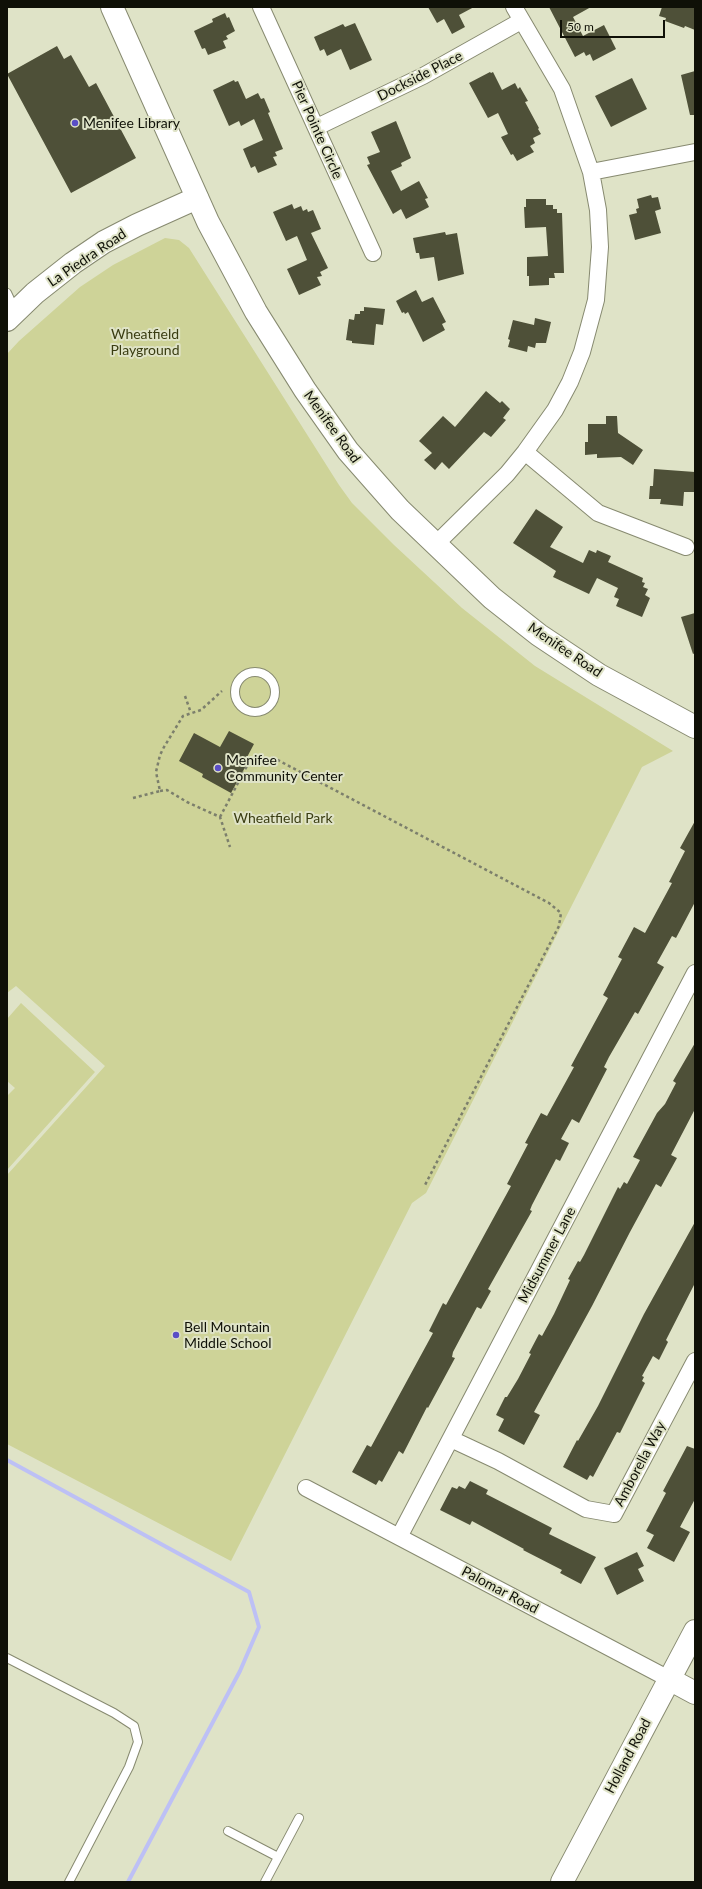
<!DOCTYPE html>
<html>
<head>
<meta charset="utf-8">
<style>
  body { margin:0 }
  #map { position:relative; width:702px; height:1889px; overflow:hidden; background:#dfe3c7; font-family:Lato,sans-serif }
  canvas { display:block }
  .frame { position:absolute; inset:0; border:8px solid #0f1007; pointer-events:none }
  .scale { position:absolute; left:560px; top:20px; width:105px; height:18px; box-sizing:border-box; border:2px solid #0f1007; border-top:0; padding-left:5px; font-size:12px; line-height:14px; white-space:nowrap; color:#0f1007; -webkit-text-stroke:3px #dfe3c7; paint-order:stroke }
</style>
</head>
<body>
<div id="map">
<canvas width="702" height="1889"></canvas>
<div class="frame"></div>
<div class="scale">50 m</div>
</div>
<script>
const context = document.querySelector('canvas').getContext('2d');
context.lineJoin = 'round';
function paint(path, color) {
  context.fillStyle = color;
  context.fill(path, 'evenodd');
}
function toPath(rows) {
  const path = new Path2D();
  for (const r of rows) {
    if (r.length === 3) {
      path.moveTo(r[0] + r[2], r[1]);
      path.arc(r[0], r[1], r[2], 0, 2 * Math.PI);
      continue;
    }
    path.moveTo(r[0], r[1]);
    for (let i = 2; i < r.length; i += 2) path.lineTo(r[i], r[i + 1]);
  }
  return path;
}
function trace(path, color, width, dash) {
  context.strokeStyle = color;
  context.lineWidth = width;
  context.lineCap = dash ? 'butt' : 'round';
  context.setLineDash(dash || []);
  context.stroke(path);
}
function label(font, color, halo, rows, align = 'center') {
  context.font = font + ' Lato,sans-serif';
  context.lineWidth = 4;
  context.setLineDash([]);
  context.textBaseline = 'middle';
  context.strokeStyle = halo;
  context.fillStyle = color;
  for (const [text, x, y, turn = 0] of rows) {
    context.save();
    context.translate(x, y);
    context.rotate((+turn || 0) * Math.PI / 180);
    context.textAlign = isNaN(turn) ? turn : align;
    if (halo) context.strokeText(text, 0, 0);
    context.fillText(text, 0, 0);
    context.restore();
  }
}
const green = toPath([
  [165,238,179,240,189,248,339,485,352,503,394,545,462,608,535,666,673,751,642,767,426,1193,412,1203,231,1561,7,1444,7,1175,105,1066,16,986,7,993,7,354,19,341,80,287,113,265],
  [21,1003,95,1072,7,1170,7,1096,15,1088,7,1081,7,1019]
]);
const stream = toPath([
  [7,1460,249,1592,259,1627,240,1671,128,1882]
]);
const building = toPath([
  [428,7,474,7,459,15,465,27,452,34,444,19,437,23],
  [549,7,591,7,573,17,583,36,604,25,616,49,593,61,590,54,586,56,584,52,575,57],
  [662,7,695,7,695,30,685,26,684,28,665,21,666,18,659,16],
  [225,13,227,18,229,17,235,31,226,36,228,39,223,41,226,48,208,55,205,48,202,49,194,31,213,22,212,19],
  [355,23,372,60,350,70,341,49,327,56,324,49,320,51,314,37,343,24,345,27],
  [57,46,64,59,71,55,89,87,96,83,136,158,71,193,7,74],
  [695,71,695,115,690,115,681,75],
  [490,72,491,73,493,72,502,90,515,83,518,89,520,87,528,101,525,102,539,128,538,129,541,134,533,138,535,143,530,146,534,152,517,161,513,154,511,155,501,137,508,134,498,113,488,118,469,83],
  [632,78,647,109,611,127,595,96],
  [234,80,235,82,238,81,246,99,258,93,261,99,264,98,270,112,268,113,283,149,275,152,277,156,273,157,277,165,258,173,255,166,251,168,243,149,263,140,254,119,241,126,239,121,229,126,213,90],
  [396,121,411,158,401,163,402,166,391,171,401,191,419,181,428,198,425,199,429,207,406,219,401,209,393,214,367,165,370,164,367,157,380,152,371,132],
  [651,195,652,198,658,197,661,209,655,211,661,233,635,240,629,215,637,213,636,209,639,208,637,199],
  [526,199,546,199,546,205,553,205,553,209,557,209,557,213,562,213,564,273,554,273,555,278,549,278,549,285,529,286,529,276,527,276,527,257,548,256,546,227,525,228,524,207,526,207],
  [292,204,294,209,301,206,303,211,307,209,308,212,313,210,321,229,311,233,328,268,320,272,322,276,317,277,321,285,299,295,287,269,307,260,297,236,286,241,273,212],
  [445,232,446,235,457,233,464,274,438,281,434,257,420,259,419,253,416,253,413,238],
  [416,290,422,302,433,297,446,322,442,324,445,330,423,342,408,312,405,314,404,312,402,313,396,301],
  [364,307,385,309,383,325,376,324,374,345,352,343,352,341,346,340,349,319,354,320,355,314,360,314,360,311,364,311],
  [535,318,551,322,546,343,536,343,535,348,528,346,527,352,508,347,510,340,508,339,513,320,534,325],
  [486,391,500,403,502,401,510,409,503,418,506,420,491,437,484,432,449,469,442,462,435,470,424,460,432,453,419,441,443,416,455,427],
  [606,416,617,416,618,433,643,450,633,465,621,457,597,458,597,454,585,455,585,442,588,442,588,424,606,424],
  [654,469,695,472,695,492,684,492,683,506,660,504,661,499,649,499,650,486,653,486],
  [536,509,563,527,550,547,583,563,589,550,596,553,597,550,611,556,608,562,643,578,642,582,645,583,643,587,648,589,645,595,650,598,642,617,616,606,619,599,614,597,618,588,597,578,589,594,553,577,556,571,513,543],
  [695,613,695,653,693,654,681,617],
  [229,731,254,744,245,761,248,762,231,793,202,777,203,774,179,761,194,733,220,747],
  [695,821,695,902,676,938,672,936,657,963,664,967,638,1014,635,1012,609,1057,604,1067,607,1069,579,1123,572,1119,561,1139,569,1143,560,1161,556,1159,532,1205,530,1210,532,1211,488,1289,491,1291,481,1309,477,1307,453,1352,452,1357,455,1358,428,1408,427,1407,403,1454,399,1451,382,1482,379,1480,376,1485,352,1472,367,1445,371,1447,433,1333,429,1331,443,1303,446,1305,511,1186,507,1184,528,1144,525,1143,541,1113,547,1116,574,1067,571,1066,608,998,603,995,622,959,618,957,634,927,645,933,672,883,669,882,685,851,680,848],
  [695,1043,695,1109,671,1155,677,1158,661,1187,656,1184,630,1232,592,1306,534,1412,540,1415,524,1445,498,1431,504,1419,496,1415,505,1397,507,1397,518,1379,531,1354,529,1353,539,1334,542,1336,554,1314,570,1280,568,1279,578,1261,580,1262,584,1255,618,1187,620,1189,624,1182,627,1184,640,1160,633,1157,657,1113,665,1104,676,1083,673,1081],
  [695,1222,695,1283,666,1340,668,1342,659,1360,653,1356,642,1376,644,1377,642,1381,645,1383,620,1433,617,1432,593,1477,590,1475,587,1480,563,1467,577,1440,578,1441,598,1406,644,1314],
  [687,1446,695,1449,695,1499,680,1527,690,1532,674,1562,647,1548,654,1535,646,1531,666,1493,663,1491],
  [470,1481,488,1490,486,1494,552,1528,549,1534,596,1557,581,1584,560,1573,562,1570,523,1550,524,1549,472,1521,470,1525,440,1510,452,1487,457,1489,459,1486,465,1489],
  [637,1552,644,1566,638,1569,644,1581,617,1595,604,1568]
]);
const path = toPath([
  [185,696,191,713],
  [272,757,549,903,561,913,559,926,425,1185],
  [160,791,167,790,187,802,220,817,230,847],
  [133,798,160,791,156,772,160,755,164,747,183,716,201,710,222,691],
  [220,817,248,764,261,760]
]);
const lane = toPath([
  [7,293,15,310],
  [255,692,20],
  [7,1658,114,1713,134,1726,138,1742,129,1767,69,1882],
  [228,1831,278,1857],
  [265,1882,299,1818]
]);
const street = toPath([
  [261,7,373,253],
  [317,127,423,76,521,21],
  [591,172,695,152],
  [525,452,598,513,686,547],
  [435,545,507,474,525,452,555,410,570,382,582,352,596,300,600,247,598,210,591,172,562,89,514,7],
  [451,1439,498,1461,586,1509,614,1514,695,1361],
  [306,1488,669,1679],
  [399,1537,695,973]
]);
const secondary = toPath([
  [7,320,35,293,73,263,104,242,137,225,197,198],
  [669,1679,695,1693],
  [562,1882,695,1631]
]);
const primary = toPath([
  [112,7,208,222,256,312,305,390,348,451,400,510,492,598,539,635,599,675,695,727]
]);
const markers = [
  [75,123,4,"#5a4ec6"],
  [218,768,4,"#5a4ec6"],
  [176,1335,4,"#5a4ec6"]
];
const streetNames = [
  ["Dockside Place",420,76,-27],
  ["Pier Pointe Circle",317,130,66],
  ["La Piedra Road",87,258,-34],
  ["Menifee Road",332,427,54],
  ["Menifee Road",565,650,34],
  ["Midsummer Lane",547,1255,-62],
  ["Amborella Way",640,1464,-62],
  ["Palomar Road",500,1590,28],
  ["Holland Road",628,1756,-62]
];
const poiNames = [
  ["Menifee Library",83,123],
  ["Menifee",226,760],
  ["Community Center",226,776],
  ["Bell Mountain",184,1327],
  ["Middle School",184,1343]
];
const parkNames = [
  ["Wheatfield",145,334],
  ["Playground",145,350],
  ["Wheatfield Park",283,818]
];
paint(green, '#ced398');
trace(stream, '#bdc0f5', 4);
paint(building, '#4e5038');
trace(lane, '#878a70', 10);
trace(street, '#878a70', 18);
trace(secondary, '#878a70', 24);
trace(primary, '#878a70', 24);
trace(path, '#7c7f6c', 2.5, [3, 3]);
trace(lane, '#fff', 8);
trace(street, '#fff', 16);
trace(secondary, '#fff', 22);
trace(primary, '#fff', 22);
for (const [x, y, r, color] of markers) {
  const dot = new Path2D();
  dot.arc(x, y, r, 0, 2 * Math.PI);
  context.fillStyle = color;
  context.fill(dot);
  trace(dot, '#dfe3c7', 1.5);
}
label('14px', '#0f1007', '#dfe3c7', streetNames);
label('14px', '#0f1007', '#dfe3c7', poiNames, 'left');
label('14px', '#3a3d12', '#dfe3c7', parkNames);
</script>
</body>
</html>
